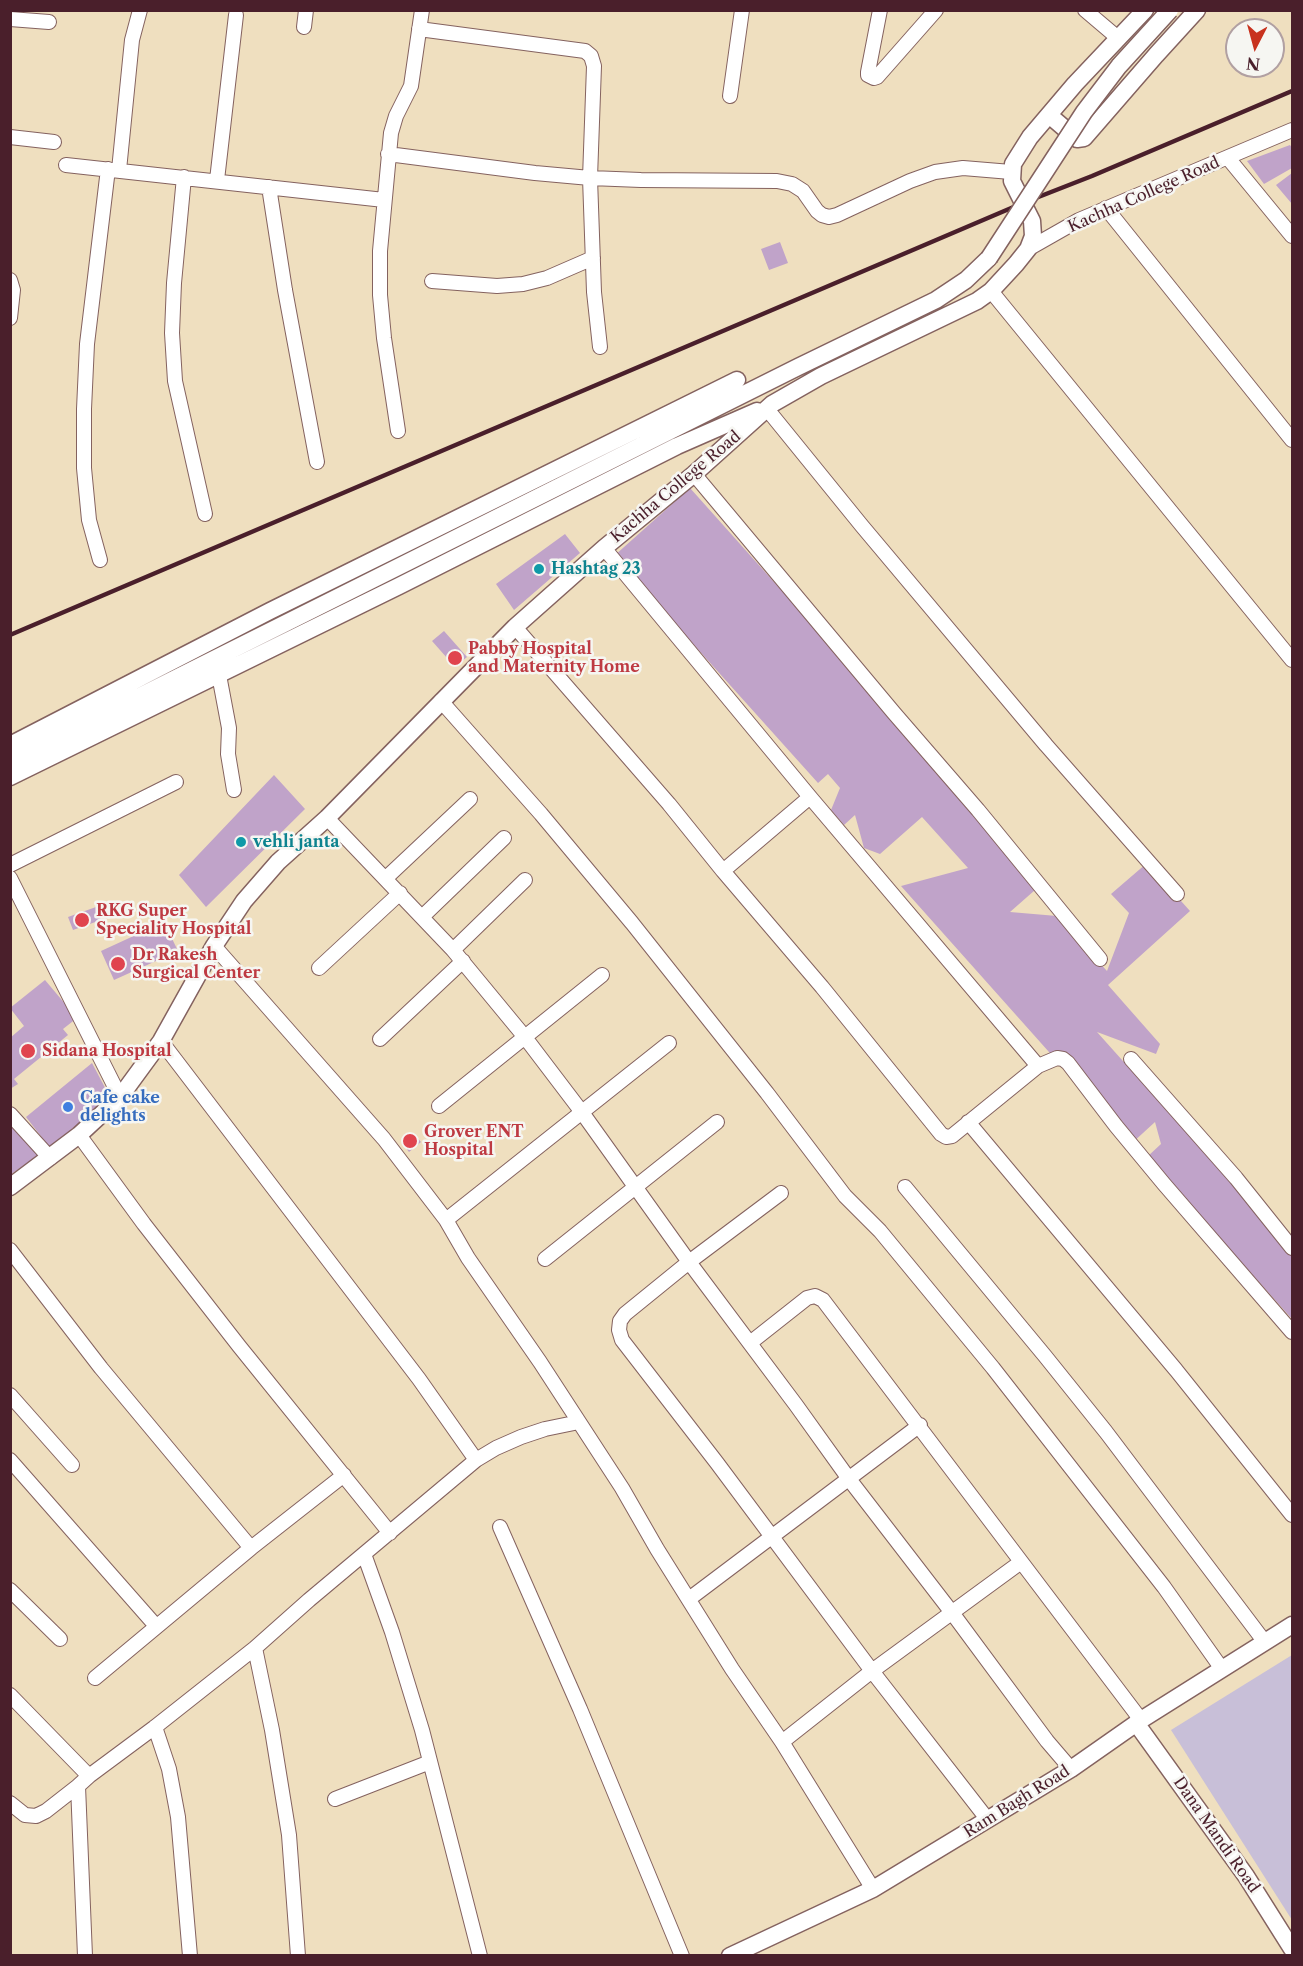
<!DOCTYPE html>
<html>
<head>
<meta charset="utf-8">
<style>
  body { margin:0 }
  #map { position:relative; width:1303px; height:1966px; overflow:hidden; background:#efdfbf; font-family:"Libre Caslon Text",serif }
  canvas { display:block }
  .frame { position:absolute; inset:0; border:12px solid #4a1f2b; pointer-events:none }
  .north { position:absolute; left:1225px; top:18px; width:60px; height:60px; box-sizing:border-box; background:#f6f6f2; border:2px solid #b1a0a2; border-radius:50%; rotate:186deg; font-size:16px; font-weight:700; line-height:24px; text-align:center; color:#4a1f2b }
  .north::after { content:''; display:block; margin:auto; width:21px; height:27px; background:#c8321e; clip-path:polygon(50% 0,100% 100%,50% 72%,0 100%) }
</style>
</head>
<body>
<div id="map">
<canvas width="1303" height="1966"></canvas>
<div class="frame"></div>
<div class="north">N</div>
</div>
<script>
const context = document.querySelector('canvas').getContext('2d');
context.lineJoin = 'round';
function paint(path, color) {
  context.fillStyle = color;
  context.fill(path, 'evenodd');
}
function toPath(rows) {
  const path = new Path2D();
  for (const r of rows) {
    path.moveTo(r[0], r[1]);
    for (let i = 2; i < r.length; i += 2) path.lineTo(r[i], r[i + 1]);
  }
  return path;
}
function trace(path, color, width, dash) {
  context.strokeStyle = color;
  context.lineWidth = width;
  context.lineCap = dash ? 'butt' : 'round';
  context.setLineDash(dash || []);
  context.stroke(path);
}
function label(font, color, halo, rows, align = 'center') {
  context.font = font + ' "Libre Caslon Text",serif';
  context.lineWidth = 5;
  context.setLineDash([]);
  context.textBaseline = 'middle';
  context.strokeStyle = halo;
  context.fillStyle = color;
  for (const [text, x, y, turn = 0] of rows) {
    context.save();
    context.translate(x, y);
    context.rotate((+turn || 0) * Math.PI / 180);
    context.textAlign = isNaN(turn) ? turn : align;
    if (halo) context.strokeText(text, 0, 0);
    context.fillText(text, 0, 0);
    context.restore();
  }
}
const industrial = toPath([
  [1292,1655,1292,1920,1171,1730]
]);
const building = toPath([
  [1290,145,1292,148,1292,168,1264,184,1247,161],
  [1292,173,1292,204,1276,185],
  [780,242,788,263,769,270,761,249],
  [690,488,1043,883,1010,912,1057,916,1107,971,1129,913,1111,894,1147,863,1190,911,1108,985,1160,1044,1156,1054,1097,1032,1292,1250,1292,1319,1147,1157,1161,1144,1155,1122,1131,1144,901,886,968,868,922,817,880,854,864,848,855,815,844,825,831,810,840,788,828,774,818,783,614,556],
  [565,534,580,553,514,610,496,584],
  [444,631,467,657,455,667,432,641],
  [274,775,305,809,206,907,179,875],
  [96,907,101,920,73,930,68,917],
  [164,922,178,951,114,980,101,951],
  [45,980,77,1018,63,1029,68,1035,14,1079,18,1084,10,1089,10,1038,24,1026,10,1008],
  [92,1063,110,1097,50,1148,26,1117],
  [10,1124,39,1155,10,1175],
  [414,1134,421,1142,409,1152,402,1143]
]);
const minor = toPath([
  [880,10,868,72,868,75,874,78,877,77,936,10],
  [1085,10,1118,38],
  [10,19,49,22],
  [304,27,306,10],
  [419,29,585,51,591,56,594,66,590,178,594,292,600,347],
  [730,96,742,10],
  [10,137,54,142],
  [388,154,535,173,590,178,641,180,777,181,792,184,803,191,817,211,822,215,829,217,837,215,910,181,935,172,963,168,1011,172],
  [1228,158,1292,236],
  [66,165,384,200],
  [119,170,132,40,140,10],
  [184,177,174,283,172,333,175,381,205,514],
  [217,180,236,15],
  [269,187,285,290,317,462],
  [1106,208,1292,440],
  [1028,249,1079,220,1292,130],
  [10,280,13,290,10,318],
  [432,281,497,286,523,284,547,278,593,258],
  [991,291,1292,660],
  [767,409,862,526,1046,745,1177,894],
  [398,431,384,338,380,295,380,251,391,133,396,116,411,86,422,10],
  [694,474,894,713,978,810,1100,959],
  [604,548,810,797,1038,1066],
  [100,560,89,520,84,468,84,409,87,344,108,169],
  [515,627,669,804,723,871,822,987,941,1134,946,1137,952,1136,1038,1066,1057,1058,1063,1059,1068,1063,1116,1126,1164,1184,1292,1332],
  [219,675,229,728,228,754,234,790],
  [441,701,541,814,632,923,767,1093,845,1196,880,1231,993,1368,1164,1587,1222,1669],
  [327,818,453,950,524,1036,581,1111,689,1262,796,1405,849,1479,953,1614,1047,1741,1071,1769],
  [10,865,176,782],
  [723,871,810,797],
  [10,878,120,1097],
  [386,878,470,799],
  [422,917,504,838],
  [214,946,384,1139,446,1220,468,1258,540,1362,622,1488,657,1549,732,1669,782,1742,873,1889],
  [453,950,525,880],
  [319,968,400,893],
  [380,1039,463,961],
  [1131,1059,1236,1178,1292,1248],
  [439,1106,602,975],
  [10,1114,50,1158],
  [968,1122,1176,1370,1292,1515],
  [79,1135,144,1224,239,1346,390,1533],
  [905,1187,1045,1356,1106,1432,1264,1641],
  [781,1193,689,1262,625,1314,620,1321,619,1330,622,1340,717,1463,872,1671,988,1820],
  [446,1220,669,1043],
  [10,1250,101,1368,251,1548],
  [545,1259,717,1122],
  [750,1343,807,1298,815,1296,823,1300,1141,1720],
  [10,1395,72,1465],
  [10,1460,156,1626],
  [476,1460,496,1448,521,1437,545,1429,579,1422],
  [500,1527,580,1709,682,1956],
  [364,1554,392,1632,422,1730,480,1956],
  [10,1590,60,1639],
  [689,1599,920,1425],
  [255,1648,272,1730,289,1835,298,1956],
  [95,1678,251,1548,344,1475],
  [10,1695,89,1776,78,1786,85,1956],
  [155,1727,169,1769,178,1817,190,1956],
  [782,1742,872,1671,1021,1562],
  [89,1776,155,1727,255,1648,309,1600,476,1460,419,1379,161,1041],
  [335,1799,430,1762],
  [10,1803,25,1815,36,1816,46,1811,78,1786]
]);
const tertiary = toPath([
  [1049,115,1077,139,1084,138,1156,55,1197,10],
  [10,745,270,611,737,380],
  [10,761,798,367,936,300,966,280,989,258],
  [10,777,399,586,677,446,757,411],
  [10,1187,79,1135,120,1097,161,1041,214,946,244,901,278,862,327,818,515,627,604,548,694,474,772,404,821,376,977,301,991,291,1016,264,1028,249,1033,236,1032,221,1012,181,1013,164,1030,137,1075,84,1145,10],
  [1136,1723,1246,1876,1292,1949],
  [730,1956,873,1889,1071,1769,1141,1720,1292,1625]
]);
const rail = toPath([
  [10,635,1023,203,1092,176,1292,91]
]);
const tertiaryBridge = toPath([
  [989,258,1084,112,1119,66,1170,10]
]);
const markers = [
  [539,569,6,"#0f9aa8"],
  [455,658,8,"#e0444e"],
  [241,842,6,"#0f9aa8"],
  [82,920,8,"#e0444e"],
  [118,964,8,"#e0444e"],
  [28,1051,8,"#e0444e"],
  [68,1107,6,"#3f7fe0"],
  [410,1141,8,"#e0444e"]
];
const streetNames = [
  ["Kachha College Road",1144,195,-24],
  ["Kachha College Road",676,487,-40],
  ["Ram Bagh Road",1017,1802,-32],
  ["Dana Mandi Road",1216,1835,55]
];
const cultureNames = [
  ["Hashtag 23",551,569],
  ["vehli janta",253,842]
];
const healthNames = [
  ["Pabby Hospital",468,649],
  ["and Maternity Home",468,667],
  ["RKG Super",96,911],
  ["Speciality Hospital",96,929],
  ["Dr Rakesh",132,955],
  ["Surgical Center",132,973],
  ["Sidana Hospital",42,1051],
  ["Grover ENT",424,1132],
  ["Hospital",424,1150]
];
const shopNames = [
  ["Cafe cake",80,1098],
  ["delights",80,1116]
];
paint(industrial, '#c8bfd8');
paint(building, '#c0a3c9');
trace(minor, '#84625f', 16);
trace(tertiary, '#84625f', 19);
trace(minor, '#fff', 14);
trace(tertiary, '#fff', 16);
trace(rail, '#4a1f2b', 4.5);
trace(tertiaryBridge, '#84625f', 19, []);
trace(tertiaryBridge, '#fff', 16);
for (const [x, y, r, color] of markers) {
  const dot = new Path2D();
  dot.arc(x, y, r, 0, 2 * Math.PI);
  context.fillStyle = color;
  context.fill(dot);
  trace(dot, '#f6f6f2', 2);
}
label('16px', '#4a1f2b', '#f6f6f2', streetNames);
label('bold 16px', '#0d838f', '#f6f6f2', cultureNames, 'left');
label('bold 16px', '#be3a42', '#f6f6f2', healthNames, 'left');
label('bold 16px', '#366cbe', '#f6f6f2', shopNames, 'left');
</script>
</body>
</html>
